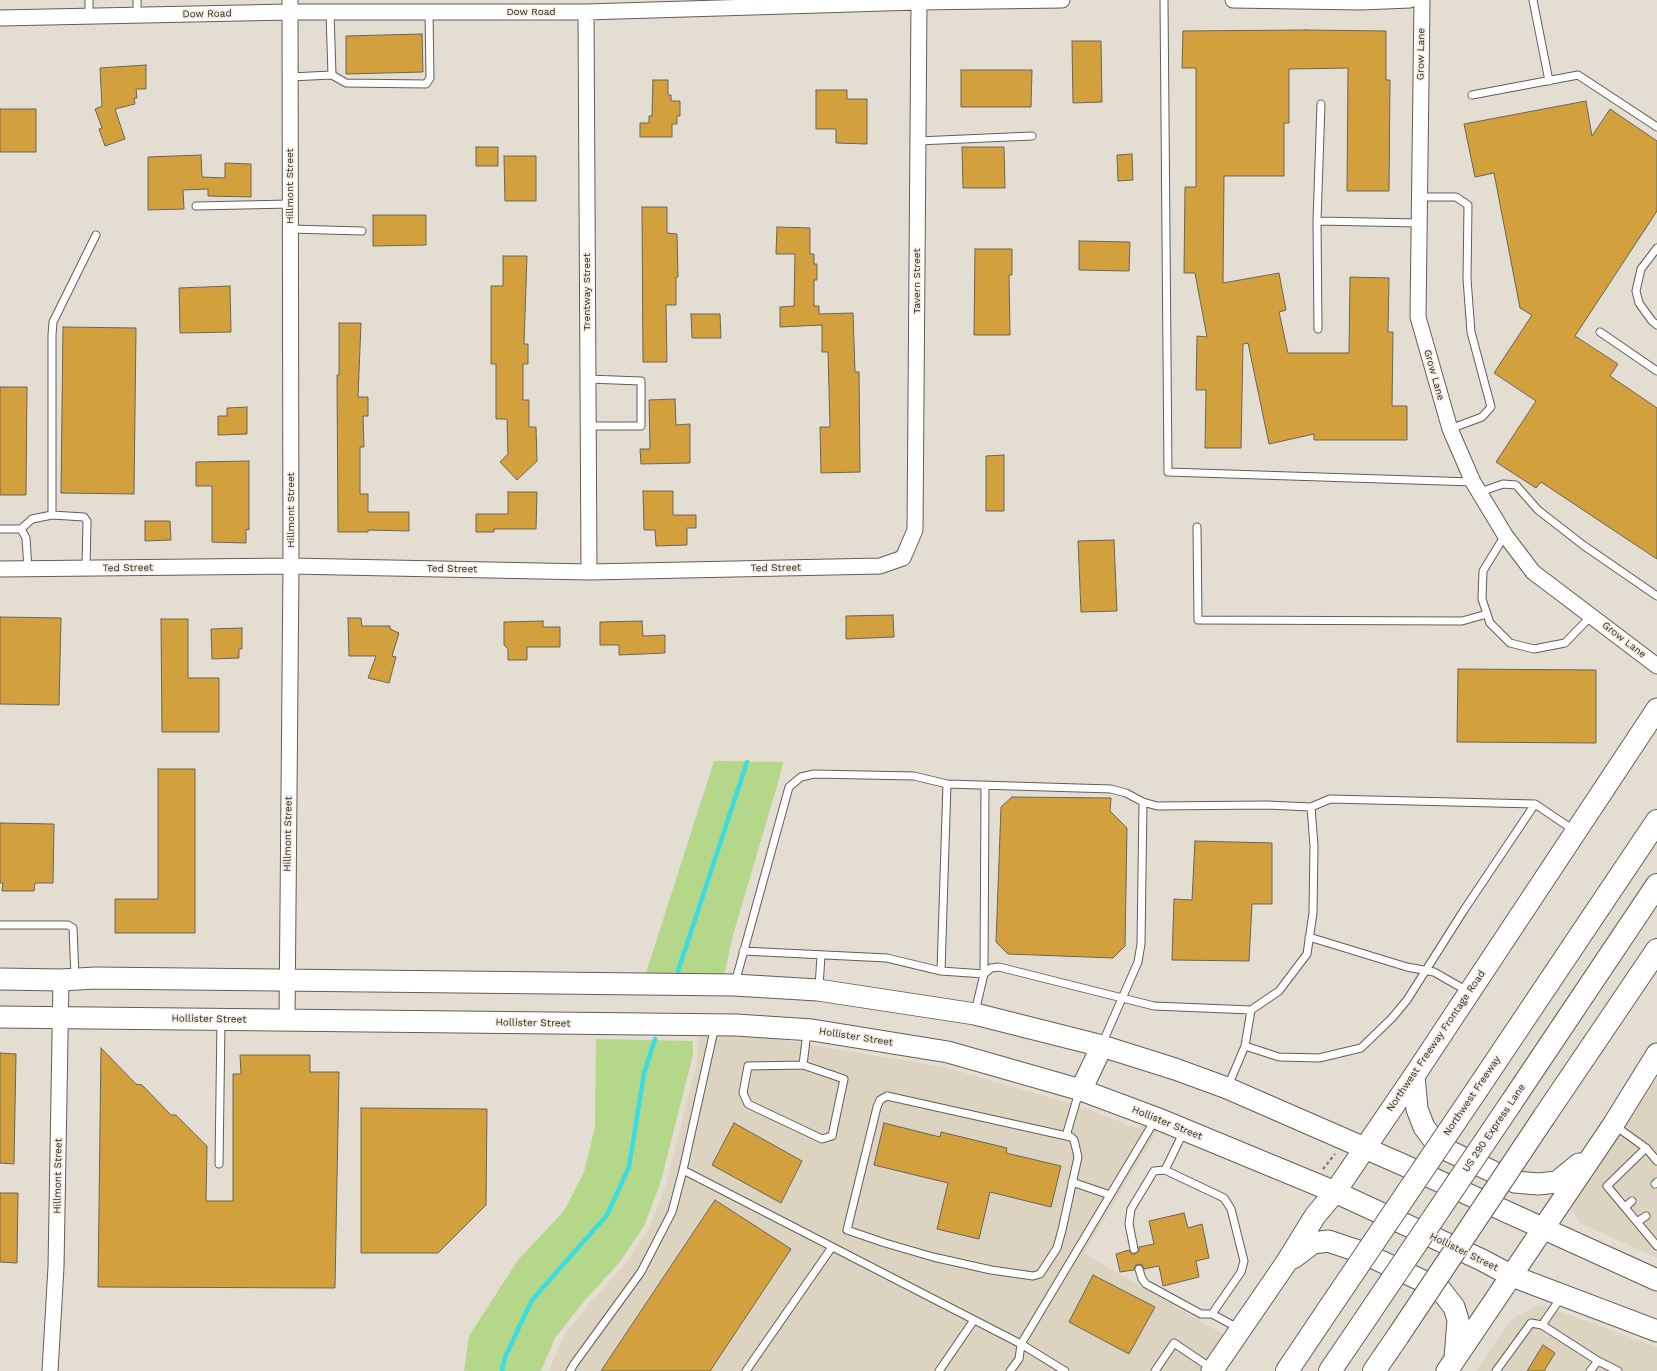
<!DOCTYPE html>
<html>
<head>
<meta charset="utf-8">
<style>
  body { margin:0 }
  canvas { display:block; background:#e4ded2 }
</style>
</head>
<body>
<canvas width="1657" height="1371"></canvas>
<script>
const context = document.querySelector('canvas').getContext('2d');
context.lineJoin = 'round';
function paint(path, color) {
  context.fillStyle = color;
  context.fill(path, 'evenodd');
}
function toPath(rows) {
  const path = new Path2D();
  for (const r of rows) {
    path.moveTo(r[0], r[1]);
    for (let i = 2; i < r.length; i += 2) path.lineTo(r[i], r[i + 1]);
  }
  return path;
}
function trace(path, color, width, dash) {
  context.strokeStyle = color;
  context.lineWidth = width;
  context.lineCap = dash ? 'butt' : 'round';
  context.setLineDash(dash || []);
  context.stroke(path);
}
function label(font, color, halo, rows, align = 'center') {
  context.font = font + ' "Work Sans",sans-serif';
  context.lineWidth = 3;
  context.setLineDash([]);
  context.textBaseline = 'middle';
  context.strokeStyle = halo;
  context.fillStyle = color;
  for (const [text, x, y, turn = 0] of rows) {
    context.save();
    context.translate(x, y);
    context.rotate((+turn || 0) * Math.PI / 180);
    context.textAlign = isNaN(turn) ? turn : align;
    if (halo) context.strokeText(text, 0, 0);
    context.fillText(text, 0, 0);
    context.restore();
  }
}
const built = toPath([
  [698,1032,739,1033,944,1067,1076,1105,1137,1128,1147,1123,1159,1128,1084,1253,1224,1335,1208,1371,549,1371,563,1337,592,1300,626,1264,649,1228,665,1188,697,1062],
  [1657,1078,1657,1258,1580,1223,1571,1209,1576,1195],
  [1540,1304,1657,1347,1657,1371,1476,1371,1511,1320]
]);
const green = toPath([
  [714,761,783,762,780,776,733,935,724,976,645,976],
  [596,1039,693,1041,693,1055,660,1184,644,1226,619,1263,585,1300,555,1338,541,1371,464,1371,469,1336,518,1260,564,1211,584,1172,595,1127]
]);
const stream = toPath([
  [678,971,747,762],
  [502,1371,505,1357,532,1300,607,1215,629,1167,644,1073,655,1039]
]);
const building = toPath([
  [1305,30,1386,31,1386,80,1390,80,1389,191,1347,191,1348,68,1289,69,1289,123,1284,123,1284,176,1224,176,1223,283,1279,273,1286,310,1279,312,1288,353,1349,353,1350,277,1389,278,1388,332,1393,332,1392,406,1407,406,1407,440,1314,440,1314,434,1269,444,1248,343,1243,344,1241,448,1205,448,1206,390,1196,390,1197,336,1207,337,1195,273,1184,273,1185,187,1196,187,1196,68,1182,68,1183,31,1305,30],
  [422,34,423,72,346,74,346,36,422,34],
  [1072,41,1101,41,1102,102,1073,103,1072,41],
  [146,65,146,89,136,89,137,98,134,98,135,104,115,109,125,139,105,146,99,129,102,128,95,109,102,106,100,68,146,65],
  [961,70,1032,70,1031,107,961,107,961,70],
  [653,80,668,80,668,95,671,95,671,101,680,101,680,116,677,116,677,124,672,124,672,137,640,137,640,123,649,123,649,116,652,116,653,80],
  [816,90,847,90,847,99,867,99,867,144,836,143,836,129,816,129,816,90],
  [1586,101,1592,136,1610,109,1657,141,1657,211,1575,336,1618,364,1610,376,1657,408,1657,559,1541,482,1536,488,1496,462,1536,401,1494,373,1532,315,1520,308,1494,173,1475,177,1464,124,1586,101],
  [0,109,36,109,36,152,0,152,0,109],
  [476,147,498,147,498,166,476,166,476,147],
  [962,147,1004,147,1005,188,963,188,962,147],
  [1132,154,1133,180,1118,181,1117,155,1132,154],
  [201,155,202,177,225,178,225,163,251,164,251,197,208,196,208,189,183,190,184,209,148,210,148,157,201,155],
  [504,156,536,156,536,201,505,201,504,156],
  [642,207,667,207,667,233,677,234,678,277,676,277,676,305,666,305,667,362,643,362,642,207],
  [373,215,426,215,426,245,373,246,373,215],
  [777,227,810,228,810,254,814,254,814,264,817,264,817,280,814,280,814,306,819,306,819,314,853,313,855,372,859,372,860,472,821,473,820,427,830,427,828,352,822,352,822,325,780,327,780,307,794,306,795,254,776,254,777,227],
  [1079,241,1130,242,1129,271,1079,270,1079,241],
  [975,249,1012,249,1012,275,1009,275,1010,335,974,335,975,249],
  [503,256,527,256,524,344,528,344,528,364,523,364,523,400,529,400,529,427,536,427,537,461,517,480,500,462,508,454,507,419,496,419,496,364,491,364,491,286,503,286,503,256],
  [230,286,231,332,180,333,179,288,230,286],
  [691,314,720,314,721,338,692,338,691,314],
  [339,323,361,323,358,397,368,397,368,416,363,416,364,447,360,447,360,494,368,494,368,512,409,512,409,531,368,530,368,532,338,532,337,375,339,375,339,323],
  [63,327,136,328,134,494,61,493,63,327],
  [0,387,27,387,26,495,0,495,0,387],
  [675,399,676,425,690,424,690,463,641,464,640,449,650,449,649,400,675,399],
  [247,407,247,434,218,435,218,416,227,416,227,408,247,407],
  [1004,455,1004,511,986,511,986,456,1004,455],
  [249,461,249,530,246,529,246,543,212,542,212,486,196,486,196,462,249,461],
  [643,491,673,491,673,515,696,515,696,528,687,528,687,545,656,546,655,530,644,530,643,491],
  [508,492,537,492,536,529,494,529,494,532,476,532,476,514,508,514,508,492],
  [145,521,170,521,171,540,145,541,145,521],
  [1114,540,1117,611,1081,612,1078,541,1114,540],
  [893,615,894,637,846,639,846,616,893,615],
  [0,617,61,618,59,705,0,704,0,617],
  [348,618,361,618,362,626,390,626,390,629,399,633,392,656,396,657,389,683,368,678,376,656,349,656,348,618],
  [161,619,188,619,188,678,219,678,219,732,162,732,161,619],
  [543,621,543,627,560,627,560,647,527,647,527,660,508,660,508,649,504,645,504,622,543,621],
  [642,621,643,636,665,635,665,653,619,655,619,645,600,645,600,622,642,621],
  [242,628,242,649,239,649,239,658,212,659,211,629,242,628],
  [1458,669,1596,670,1596,743,1457,742,1458,669],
  [158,769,195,769,195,933,115,933,115,899,158,899,158,769],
  [1012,797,1111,798,1110,811,1127,828,1125,946,1113,958,1008,954,996,942,1001,807,1012,797],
  [0,823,54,824,53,883,35,883,34,891,2,891,3,883,0,883,0,823],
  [1195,841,1272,843,1272,904,1252,904,1249,961,1172,960,1174,899,1192,900,1195,841],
  [101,1048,136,1084,142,1085,171,1115,176,1115,207,1146,206,1201,233,1201,233,1074,241,1074,240,1055,310,1055,310,1072,339,1072,335,1288,98,1287,101,1048],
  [0,1053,16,1054,14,1164,0,1163,0,1053],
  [361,1108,487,1109,486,1205,438,1253,361,1253,361,1108],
  [734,1123,802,1161,781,1203,712,1165,734,1123],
  [884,1123,940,1137,941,1132,1007,1148,1006,1153,1061,1166,1051,1207,990,1192,979,1239,937,1229,948,1183,874,1165,884,1123],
  [0,1193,18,1193,17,1263,0,1262,0,1193],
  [715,1200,791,1249,710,1371,601,1371,715,1200],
  [1184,1213,1188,1228,1202,1224,1209,1258,1196,1261,1199,1277,1163,1286,1159,1266,1144,1269,1142,1265,1138,1264,1135,1266,1134,1270,1120,1272,1116,1254,1129,1250,1132,1254,1135,1254,1139,1251,1139,1247,1154,1244,1149,1221,1184,1213],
  [1093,1275,1155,1307,1129,1354,1069,1322,1093,1275],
  [1543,1345,1555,1353,1544,1371,1527,1371,1543,1345]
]);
const path = toPath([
  [1323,1169,1335,1154]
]);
const service = toPath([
  [89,0,89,16],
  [137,0,137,15],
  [1164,0,1168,472,1473,482],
  [1533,0,1549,81],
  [330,12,332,75],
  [290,77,332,75,346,83,426,84,430,78,429,12],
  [1472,95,1578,75,1657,127],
  [918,141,1032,136],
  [1419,197,1456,197,1468,205,1467,279,1471,332,1491,407,1482,417,1450,429],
  [196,206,290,204],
  [1317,221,1419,223],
  [290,229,362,231],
  [1657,248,1641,269,1636,291,1639,303,1652,321,1657,325],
  [1318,329,1317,221,1321,104],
  [1600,332,1657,371],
  [588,379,641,381,641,426,588,426],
  [1480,492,1503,484,1516,485,1538,510,1583,545,1657,596],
  [1197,527,1198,620,1462,621,1487,614],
  [0,529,21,529,26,538,28,569],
  [21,529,32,519,52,515],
  [1505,535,1483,571,1482,599,1490,623,1510,643,1534,649,1565,643,1592,615],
  [86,568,87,521,84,517,52,515,52,335,53,322,96,235],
  [0,925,68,925,73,928,75,977],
  [1309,937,1407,967,1434,972,1469,992],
  [743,951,887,958,941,971,984,974,991,968,999,967,1154,1006,1251,1010,1279,991,1307,954,1313,913,1314,846,1311,807],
  [941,971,947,784],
  [735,983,789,787,801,777,814,774,914,776,947,784,1111,789,1126,793,1143,802,1157,806,1267,805,1311,807,1330,799,1535,804,1575,831],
  [819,987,821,956],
  [975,1012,984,974,985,785],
  [715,1026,683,1170,1021,1344,1065,1371],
  [1102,1044,1138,962,1141,944,1143,802],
  [1245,1046,1279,1057,1319,1058,1361,1048,1392,1018,1407,1000,1464,910,1535,804],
  [803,1065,748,1066,743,1093,748,1104,822,1139,832,1136,844,1079,803,1065,807,1032],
  [1228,1086,1245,1046,1251,1010],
  [887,1096,1071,1137,1074,1140,1078,1157,1062,1230,1057,1248,1040,1274,1033,1276,991,1270,933,1257,885,1243,847,1230,877,1107,880,1100,887,1096],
  [1614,1125,1646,1148,1657,1161],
  [1066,1136,1079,1092],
  [1646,1148,1607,1186,1657,1246],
  [219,1164,221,1021],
  [1165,1170,1184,1131],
  [1072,1182,1110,1195],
  [1655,1184,1657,1182],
  [1625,1207,1632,1201],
  [1637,1222,1646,1216],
  [1134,1249,1129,1224,1131,1209,1154,1171,1165,1170,1224,1198,1231,1209,1244,1261,1241,1272,1212,1314],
  [1139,1269,1142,1279,1146,1284,1201,1314,1212,1314,1238,1328],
  [1542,1325,1562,1296],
  [570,1371,574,1364,641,1272,672,1212,683,1170],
  [746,1371,832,1247],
  [939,1371,974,1320],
  [1010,1371,1019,1359,1021,1344,1155,1120],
  [1155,1371,1174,1343,1211,1368],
  [1496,1371,1531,1323,1542,1325,1598,1361,1618,1371],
  [1590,1371,1598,1361]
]);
const minor = toPath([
  [1233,0,1361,2,1410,0],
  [1422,0,1418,317,1450,429,1473,482,1505,535,1533,572,1657,666],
  [586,12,589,572],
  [0,18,290,12,586,12,919,2,1062,0],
  [0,569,291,566,589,572,880,566,903,558,915,530,919,2],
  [287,1020,291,566,290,0],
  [50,1371,56,1267,61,980]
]);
const secondary = toPath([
  [0,979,61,980,95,978,734,985,818,990,975,1014,1102,1046,1175,1069,1227,1088,1399,1163,1657,1280],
  [0,1017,736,1025,812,1030,948,1052,1081,1090,1156,1118,1335,1192,1482,1260,1512,1276,1657,1331],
  [1414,1076,1417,1109,1424,1127,1438,1146,1515,1182,1538,1184,1557,1182,1579,1164],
  [1081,1090,1102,1046],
  [1293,1258,1313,1243,1328,1241,1361,1252,1440,1289,1454,1307,1458,1320,1455,1358],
  [1212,1371,1286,1263,1315,1216,1335,1192,1414,1076,1657,709],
  [1447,1371,1613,1125,1657,1054]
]);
const motorway = toPath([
  [1478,1088,1657,821],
  [1511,1103,1657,885],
  [1544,1117,1657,950],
  [1287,1371,1330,1307],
  [1330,1371,1364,1321],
  [1374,1371,1398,1336]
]);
const motorwayBridge = toPath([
  [1330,1307,1478,1088],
  [1364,1321,1511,1103],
  [1398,1336,1544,1117]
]);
const streetNames = [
  ["Dow Road",531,12],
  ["Dow Road",207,14,-1],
  ["Grow Lane",1421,54,-89],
  ["Hillmont Street",290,186,-90],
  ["Tavern Street",917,281,-90],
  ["Trentway Street",587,292,-90],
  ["Grow Lane",1434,375,74],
  ["Hillmont Street",291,510,-90],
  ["Ted Street",128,568,-1],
  ["Ted Street",776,568,-1],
  ["Ted Street",452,569,1],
  ["Grow Lane",1624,640,38],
  ["Hillmont Street",288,834,-89],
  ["Hollister Street",209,1019,1],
  ["Hollister Street",533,1023,1],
  ["Hollister Street",856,1037,9],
  ["Northwest Freeway Frontage Road",1436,1041,-56],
  ["Northwest Freeway",1472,1096,-56],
  ["Hollister Street",1167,1123,22],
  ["US 290 Express Lane",1494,1128,-56],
  ["Hillmont Street",58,1176,-89],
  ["Hollister Street",1464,1252,26]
];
paint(built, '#ddd3c1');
paint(green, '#b4d789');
trace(stream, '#3bdde1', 4.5);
paint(building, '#d2a13e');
trace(building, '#6a645a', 1);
trace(service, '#645e54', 9);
trace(minor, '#645e54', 17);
trace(secondary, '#645e54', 23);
trace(motorway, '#645e54', 24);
trace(path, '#807c74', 2.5, [3, 3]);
trace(service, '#fff', 7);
trace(minor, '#fff', 15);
trace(secondary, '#fff', 21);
trace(motorway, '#fff', 22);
trace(motorwayBridge, '#645e54', 24, []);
trace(motorwayBridge, '#fff', 22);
label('10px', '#2c2a25', '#f2ebdf', streetNames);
</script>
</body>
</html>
